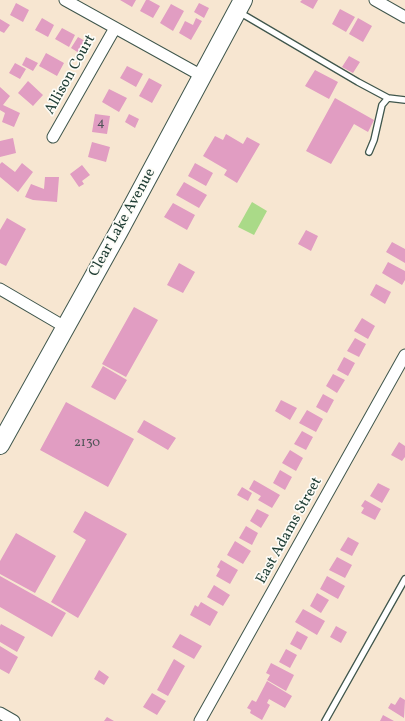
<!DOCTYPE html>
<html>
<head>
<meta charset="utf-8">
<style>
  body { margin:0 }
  canvas { display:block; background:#f7e6d1 }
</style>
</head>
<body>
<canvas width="405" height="721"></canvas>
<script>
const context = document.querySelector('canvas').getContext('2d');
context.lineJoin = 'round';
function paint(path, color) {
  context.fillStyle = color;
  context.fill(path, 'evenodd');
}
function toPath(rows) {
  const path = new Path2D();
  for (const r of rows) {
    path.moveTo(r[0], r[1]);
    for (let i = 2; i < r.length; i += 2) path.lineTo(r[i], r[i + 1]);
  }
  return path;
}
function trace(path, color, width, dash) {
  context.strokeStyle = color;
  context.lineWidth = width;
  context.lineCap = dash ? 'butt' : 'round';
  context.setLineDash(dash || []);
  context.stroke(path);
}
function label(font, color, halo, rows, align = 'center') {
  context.font = font + ' Vollkorn,serif';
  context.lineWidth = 3.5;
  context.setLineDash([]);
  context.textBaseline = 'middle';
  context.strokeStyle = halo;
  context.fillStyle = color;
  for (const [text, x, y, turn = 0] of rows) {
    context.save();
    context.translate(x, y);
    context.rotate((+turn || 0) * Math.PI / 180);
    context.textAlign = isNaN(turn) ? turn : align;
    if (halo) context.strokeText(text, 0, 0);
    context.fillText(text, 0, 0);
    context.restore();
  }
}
const green = toPath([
  [252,202,267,211,254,235,238,227]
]);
const building = toPath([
  [120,0,136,0,132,7],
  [146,0,149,0,160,6,153,18,140,11],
  [302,0,318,0,313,9,300,2],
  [16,3,29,10,23,22,10,15],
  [199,3,209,8,204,18,194,12],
  [171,4,184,11,173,31,160,23],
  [340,9,355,17,346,32,332,24],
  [42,18,54,25,48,37,35,30],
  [196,18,202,21,191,40,179,33,185,21,193,25],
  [358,18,372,26,363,42,349,34],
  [0,19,10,25,4,33,0,31],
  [62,28,75,35,69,47,55,39],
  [78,37,85,41,79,53,71,48],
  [46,53,64,63,57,76,39,66],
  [349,56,360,62,353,73,342,67],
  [26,57,38,63,33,71,22,65],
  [15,63,26,69,20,79,9,73],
  [127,66,143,74,136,87,120,78],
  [315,70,338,82,329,99,305,86],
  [149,78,162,85,152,103,139,96],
  [28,81,43,95,33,106,18,93],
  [0,87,10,96,3,105,20,113,14,127,2,122,5,113,0,110],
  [109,89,127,98,119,112,102,102],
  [335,98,374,120,368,132,354,124,331,164,306,151],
  [95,114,110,116,107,134,92,132],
  [129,114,139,119,135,128,125,122],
  [226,134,243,144,247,137,260,144,237,183,224,175,227,170,203,156,215,136,223,140],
  [13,138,16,153,0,157,0,141],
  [92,142,110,147,106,162,88,157],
  [2,162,15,172,22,163,33,172,18,192,0,177,0,164],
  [195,163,213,173,206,186,188,176],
  [82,165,90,175,82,181,84,184,79,187,70,174],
  [45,177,59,177,57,202,33,200,25,197,31,184,44,189],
  [184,182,207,195,199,208,176,195],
  [173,203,195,215,187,230,164,217],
  [7,218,26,229,6,266,0,263,0,230],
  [306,230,318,236,311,251,298,244],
  [392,242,405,249,405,263,386,252],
  [388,262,405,271,405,280,402,285,382,273],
  [179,263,195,272,183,293,167,285],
  [376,284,391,292,385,304,370,295],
  [134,307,158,320,126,377,102,364],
  [362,318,375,326,368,339,354,331],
  [355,338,366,344,359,357,347,351],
  [344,357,355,363,348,376,337,370],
  [103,366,127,380,115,400,91,387],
  [333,374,345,380,337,393,326,386],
  [323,394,334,400,327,413,316,407],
  [281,400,297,408,290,420,275,411],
  [66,402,134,439,108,487,40,450],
  [307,410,323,419,316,432,299,423],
  [144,420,176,438,168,450,137,432],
  [302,431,313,437,306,450,294,444],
  [399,442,405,446,405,457,402,461,391,455],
  [290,450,303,458,296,471,282,463],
  [280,470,292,477,285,490,273,483],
  [254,480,280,495,272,508,258,500,261,496,249,489],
  [378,483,390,489,382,503,370,496],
  [242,487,252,493,248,501,237,495],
  [365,500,381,509,375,520,361,513,364,508,361,506],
  [257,509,269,515,261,528,250,521],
  [85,511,127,534,78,618,51,602,86,540,73,532],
  [246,526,258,533,252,545,239,538],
  [16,533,56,556,35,593,0,574,0,561],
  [348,537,359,543,352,556,340,550],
  [235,541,251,551,243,564,227,555],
  [337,557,352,565,345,578,329,570],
  [221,560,238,570,230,584,216,576,220,569,217,567],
  [0,576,66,613,52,637,0,607],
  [327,576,345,586,338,599,320,589],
  [214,585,230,595,223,606,207,597],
  [317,593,329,600,321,613,310,606],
  [201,602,218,612,210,626,190,615,195,605,198,607],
  [303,609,325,621,317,635,295,622],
  [1,624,25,637,17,652,0,642,0,626],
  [336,626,347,632,341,643,330,637],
  [297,631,308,637,301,650,290,644],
  [180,634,202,646,194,659,172,647],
  [0,646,18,657,9,674,0,669],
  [286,649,297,655,290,668,279,662],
  [174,659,185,666,168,696,157,690],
  [271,663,294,675,286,691,267,680,270,675,266,673],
  [99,670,109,677,104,685,94,679],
  [267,681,292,696,285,708,269,699,267,703,270,705,262,720,250,713,251,710,247,708,252,700,256,702],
  [152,693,166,701,157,715,143,707],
  [400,697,405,700,404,718,388,708,391,703,395,705],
  [383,715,394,721,380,721],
  [107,717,114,721,104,721]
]);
const service = toPath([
  [239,12,358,82,388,98,405,100],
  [369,152,374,140,382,105,388,98],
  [325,721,405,579]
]);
const minor = toPath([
  [65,0,202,76],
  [375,0,405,17],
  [53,137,115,28],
  [0,289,65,327],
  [0,713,14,721],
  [200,721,405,355]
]);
const primary = toPath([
  [0,445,119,231,243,0]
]);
const numberNames = [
  ["4",101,124],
  ["2130",87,444]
];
const streetNames = [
  ["Allison Court",71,75,-61],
  ["Clear Lake Avenue",123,223,-61],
  ["East Adams Street",290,531,-61]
];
paint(green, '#aada88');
paint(building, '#e19dc2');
trace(service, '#3f564c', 8);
trace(minor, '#3f564c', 13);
trace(primary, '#3f564c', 20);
trace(service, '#fff', 5.5);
trace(minor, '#fff', 11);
trace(primary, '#fff', 18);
label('13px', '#505558', null, numberNames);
label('15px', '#1f3d34', '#fdfcf7', streetNames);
</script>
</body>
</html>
